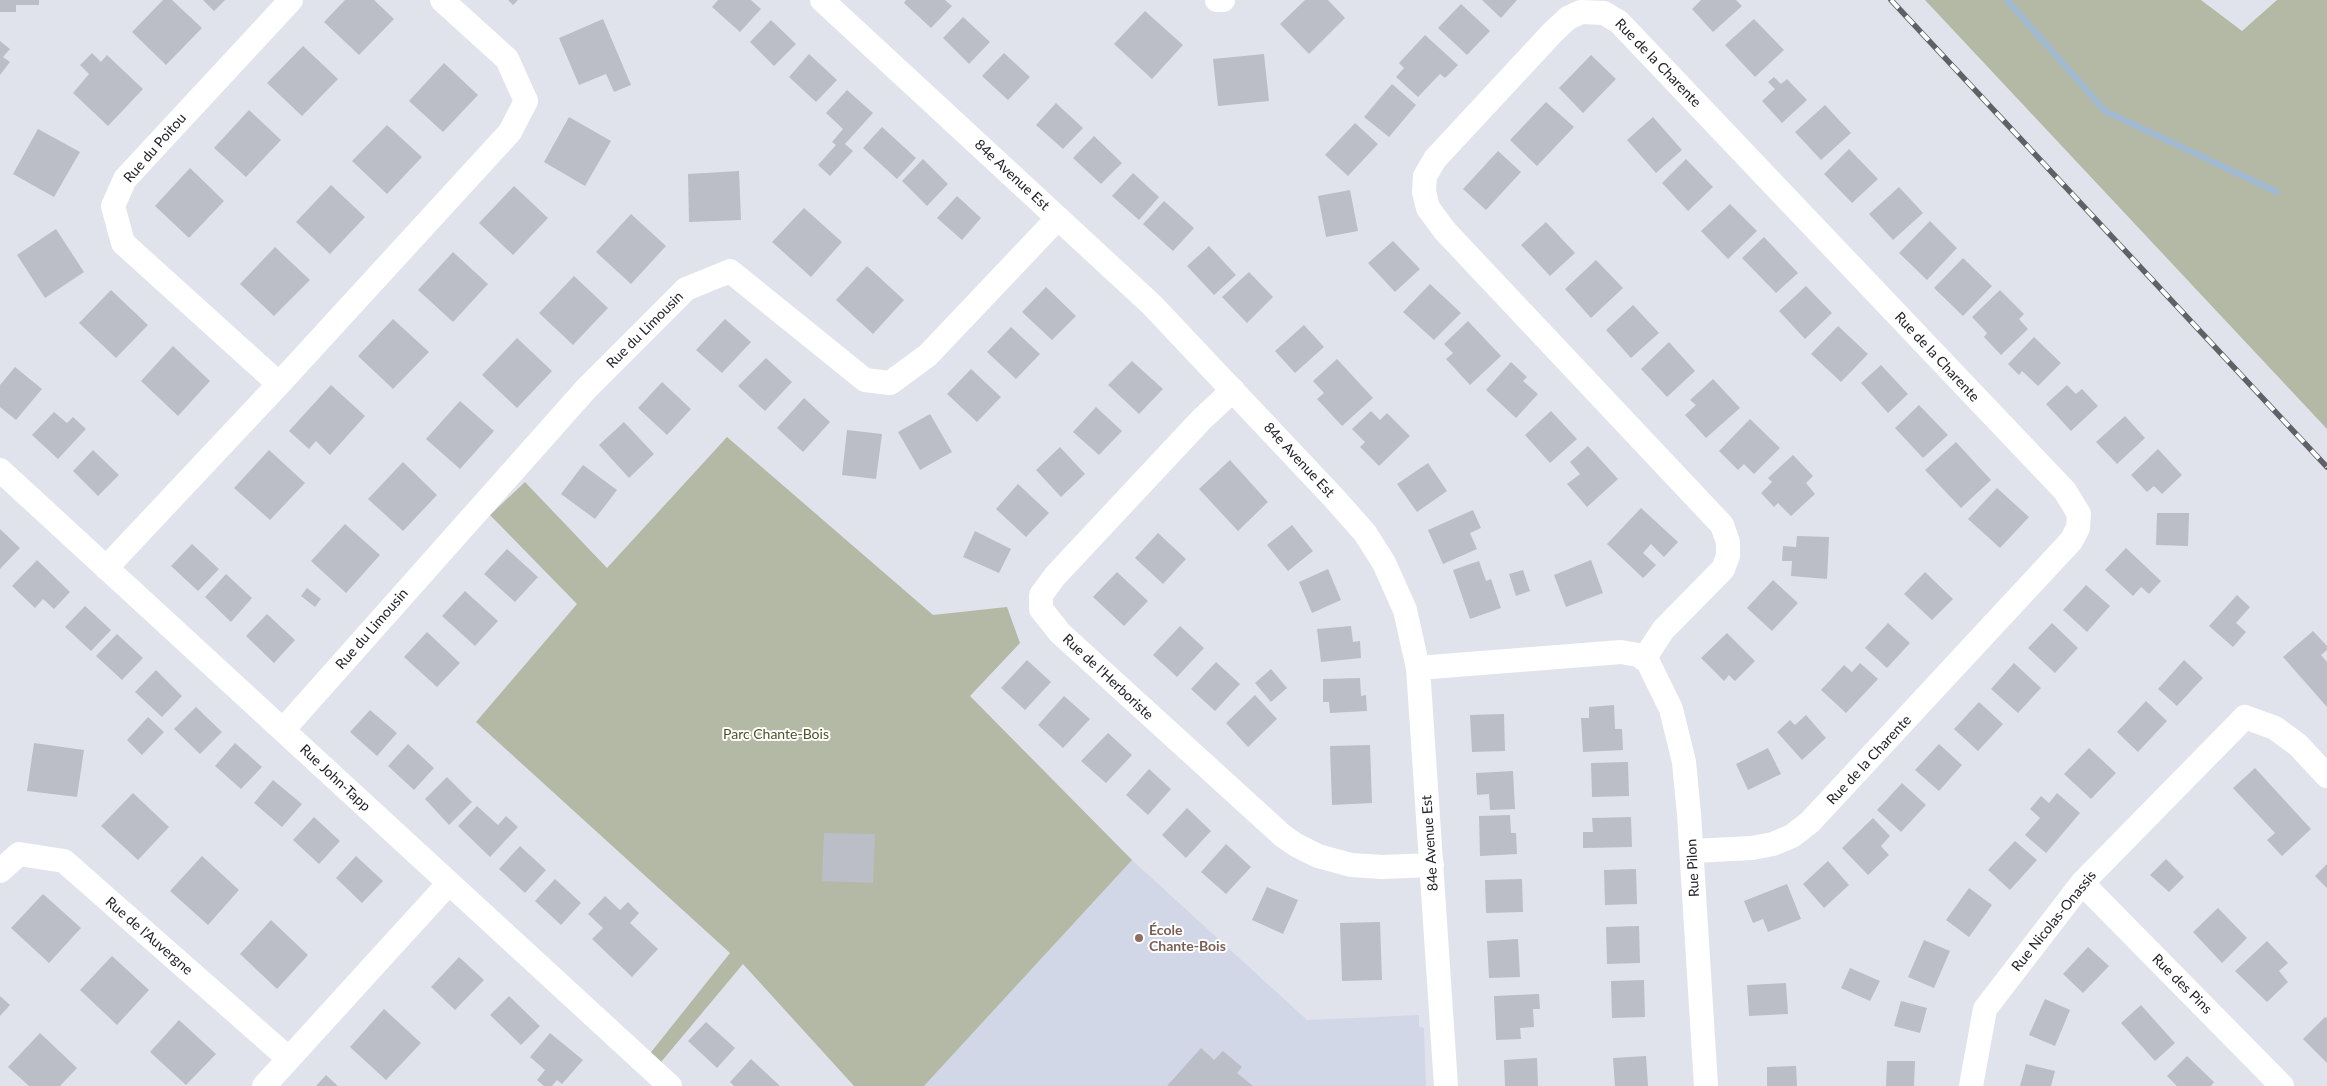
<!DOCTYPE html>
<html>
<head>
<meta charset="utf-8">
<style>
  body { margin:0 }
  canvas { display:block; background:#e0e3ec }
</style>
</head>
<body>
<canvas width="2327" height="1086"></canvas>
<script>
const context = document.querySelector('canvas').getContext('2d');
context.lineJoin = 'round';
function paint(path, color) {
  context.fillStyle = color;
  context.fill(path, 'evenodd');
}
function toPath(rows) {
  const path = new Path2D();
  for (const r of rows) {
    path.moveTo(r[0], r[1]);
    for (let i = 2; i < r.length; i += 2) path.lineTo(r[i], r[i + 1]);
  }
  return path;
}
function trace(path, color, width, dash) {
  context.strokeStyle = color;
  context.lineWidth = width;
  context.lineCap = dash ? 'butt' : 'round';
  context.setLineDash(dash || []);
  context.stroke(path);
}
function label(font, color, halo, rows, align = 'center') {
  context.font = font + ' Lato,sans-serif';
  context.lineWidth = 4;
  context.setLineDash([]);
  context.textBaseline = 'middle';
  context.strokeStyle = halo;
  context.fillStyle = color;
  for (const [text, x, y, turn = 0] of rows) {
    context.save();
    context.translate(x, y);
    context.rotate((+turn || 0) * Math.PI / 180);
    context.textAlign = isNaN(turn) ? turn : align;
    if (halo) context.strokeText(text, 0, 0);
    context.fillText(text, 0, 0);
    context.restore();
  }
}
const built = toPath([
  [1132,860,1307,1020,1419,1015,1419,1026,1424,1028,1426,1086,924,1086]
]);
const green = toPath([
  [1925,0,2201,0,2242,31,2277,0,2327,0,2327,429],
  [727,437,933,615,1007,607,1020,643,970,696,1132,860,924,1086,854,1086,743,964,656,1068,648,1056,730,953,476,722,577,604,490,515,525,482,607,568]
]);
const stream = toPath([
  [2007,0,2105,111,2277,192]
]);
const building = toPath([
  [0,0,39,0,39,5,16,5,16,12,0,12],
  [163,0,172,0,202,28,166,65,132,32],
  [203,0,225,0,214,11],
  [345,0,374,0,394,19,359,55,324,22],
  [508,0,518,0,513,5],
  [718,0,751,0,761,9,740,32,712,7],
  [906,0,945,0,952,6,931,28,904,3],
  [1305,0,1328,0,1345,18,1309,54,1280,24],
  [1482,0,1517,0,1501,18],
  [1701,0,1736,0,1742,6,1713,32,1692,9],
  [1461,4,1490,31,1467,55,1438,28],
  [1145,11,1183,45,1152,79,1114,44],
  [963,17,990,42,969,64,943,38],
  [603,19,631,85,614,92,606,74,579,85,559,38],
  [1754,19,1784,50,1755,77,1725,45],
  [771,20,796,44,774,66,750,42],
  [1425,35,1458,65,1445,78,1440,74,1418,97,1396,77,1404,68,1399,63],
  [0,41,10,49,3,57,10,62,0,75],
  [303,46,338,79,302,116,267,83],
  [92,53,101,62,107,55,143,89,108,126,73,93,89,74,80,65],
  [1004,53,1030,77,1008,100,982,76],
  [809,54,837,80,816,102,789,77],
  [1264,54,1269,101,1218,106,1213,59],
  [1591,55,1616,79,1583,113,1559,88],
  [444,63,478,95,443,132,409,101],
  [1774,77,1781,84,1787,79,1807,100,1782,123,1762,101,1775,89,1768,82],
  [1392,84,1416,105,1389,137,1364,117],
  [847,90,873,113,845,144,853,151,830,176,818,165,836,145,832,142,843,129,826,113],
  [1546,102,1574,127,1537,166,1510,140],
  [1056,103,1083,128,1063,149,1036,125],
  [1825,105,1851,133,1821,160,1795,132],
  [249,110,281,140,246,177,214,148],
  [569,117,611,141,585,186,544,162],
  [1653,117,1682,150,1656,173,1627,140],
  [1355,123,1378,144,1348,176,1325,155],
  [387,125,422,157,387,194,352,161],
  [882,127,916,158,897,179,863,148],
  [38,129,80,152,54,197,13,174],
  [1094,136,1122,163,1101,184,1073,158],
  [1849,149,1878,179,1852,203,1824,174],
  [1498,151,1521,172,1486,210,1463,189],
  [923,159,948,184,927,206,902,181],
  [1686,159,1713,187,1688,211,1662,183],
  [190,168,224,201,189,238,155,206],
  [739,171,741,220,689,222,688,174],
  [1133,173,1159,197,1139,220,1112,196],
  [331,185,365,217,330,254,296,222],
  [514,186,548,218,513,255,479,223],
  [1899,187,1923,213,1893,240,1869,214],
  [1350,190,1358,231,1326,237,1318,196],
  [957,196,981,218,962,240,937,218],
  [1164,201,1194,228,1173,251,1143,224],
  [1730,204,1757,231,1728,259,1701,231],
  [804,208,842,242,811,277,772,242],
  [631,214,666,246,631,284,596,252],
  [1930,221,1957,248,1927,280,1899,253],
  [1546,222,1575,253,1550,276,1521,245],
  [56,229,84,272,45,298,17,255],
  [1764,237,1798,273,1776,293,1742,258],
  [1393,241,1420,269,1395,292,1368,263],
  [1209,246,1236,275,1214,295,1187,266],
  [275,247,310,280,274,316,240,284],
  [453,252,488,284,453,322,418,290],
  [1963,258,1992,286,1963,316,1934,288],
  [1596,260,1623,288,1591,318,1565,289],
  [867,266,904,300,873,334,836,300],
  [1249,272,1273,297,1247,323,1222,297],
  [574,276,608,308,573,345,539,313],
  [1430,284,1461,313,1434,340,1403,312],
  [1806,286,1832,313,1805,339,1779,311],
  [1046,287,1076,316,1052,340,1022,312],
  [111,290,148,325,116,358,79,323],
  [2000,290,2024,314,2019,319,2028,329,2001,355,1984,337,1987,333,1972,317],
  [1633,305,1659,333,1631,358,1606,330],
  [393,319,429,352,393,389,358,356],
  [725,319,751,342,722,373,696,350],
  [1468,321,1501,356,1470,385,1446,359,1453,353,1444,344],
  [1304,325,1324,347,1295,373,1275,351],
  [1838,326,1868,354,1841,382,1811,354],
  [1011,327,1040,354,1016,379,987,352],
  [2034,337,2061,363,2038,386,2022,371,2019,375,2008,364],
  [517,338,552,371,517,408,482,375],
  [1669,342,1695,371,1667,397,1641,369],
  [173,346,210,381,178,416,141,381],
  [766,358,792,382,765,411,738,386],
  [1337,359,1373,398,1342,426,1317,399,1324,393,1313,381],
  [1132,361,1163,389,1139,414,1108,385],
  [1511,362,1527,377,1523,381,1538,394,1516,418,1486,390],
  [1881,365,1908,394,1888,413,1861,383],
  [15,367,42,389,16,420,0,407,0,385],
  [971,369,1001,397,977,422,947,394],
  [1713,379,1740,408,1706,438,1685,415,1696,405,1690,400],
  [662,382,691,409,667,435,638,408],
  [331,385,365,416,330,455,316,441,309,449,289,431],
  [2067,385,2076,394,2082,389,2098,406,2071,431,2046,404],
  [804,398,830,422,803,452,777,428],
  [460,401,494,431,460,469,426,439],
  [1919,405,1948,435,1923,458,1895,428],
  [1096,407,1122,431,1099,455,1073,432],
  [1371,411,1380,420,1387,413,1410,436,1379,466,1360,447,1365,442,1352,429],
  [1551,411,1577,439,1550,463,1525,435],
  [54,412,67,423,73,417,86,429,58,459,32,435],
  [930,414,952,452,920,470,898,432],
  [2125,416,2145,438,2117,464,2096,442],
  [1750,419,1780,448,1754,474,1744,464,1738,470,1719,451],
  [624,422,654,454,629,478,599,445],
  [847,430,882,434,876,479,842,475],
  [1956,442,1991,480,1961,508,1925,470],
  [1588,446,1618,479,1587,507,1567,484,1580,474,1570,462],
  [1060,447,1085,474,1061,497,1036,470],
  [2158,449,2182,475,2162,494,2154,486,2147,492,2131,475],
  [93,450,119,475,98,496,73,471],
  [269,450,305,483,270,520,234,488],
  [1793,455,1813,476,1806,483,1815,494,1791,516,1778,503,1774,507,1761,493,1772,482,1768,478],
  [1230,460,1268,502,1238,531,1199,489],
  [403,462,437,495,403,531,368,499],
  [1428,463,1447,491,1417,512,1397,484],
  [583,465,617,490,595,519,561,494],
  [1018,484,1049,513,1026,537,996,509],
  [1997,488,2029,517,2000,548,1968,519],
  [1641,508,1678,542,1664,557,1651,544,1643,553,1656,565,1643,578,1607,544],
  [1473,510,1481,528,1470,533,1477,549,1443,564,1428,530],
  [2157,513,2189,513,2188,546,2156,545],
  [345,524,380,555,346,593,311,561],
  [1292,525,1313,551,1288,571,1267,545],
  [0,529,20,548,0,569],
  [975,531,1011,549,999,573,963,557],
  [1158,533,1186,559,1163,584,1135,558],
  [1797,536,1829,537,1827,579,1791,576,1792,561,1782,561,1783,546,1796,547],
  [192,544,219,569,198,591,171,566],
  [2126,548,2161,581,2149,594,2141,587,2133,596,2105,570],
  [507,549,538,577,515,602,484,574],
  [37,560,70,592,54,609,43,599,35,608,12,586],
  [1591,560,1603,593,1566,607,1554,575],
  [1479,561,1486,581,1491,579,1501,608,1470,619,1453,570],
  [1328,569,1341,600,1312,613,1299,582],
  [1523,570,1530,591,1516,596,1509,574],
  [1117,572,1148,601,1124,626,1093,597],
  [1925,572,1953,599,1932,620,1904,594],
  [226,574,252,598,231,622,205,597],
  [1773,580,1798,603,1772,631,1747,608],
  [2086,585,2110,606,2087,632,2063,610],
  [307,588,321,599,315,607,301,596],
  [465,591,498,621,475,646,442,616],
  [2237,595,2250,607,2236,623,2246,632,2233,647,2209,626],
  [85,606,111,630,91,651,65,627],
  [267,614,295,640,274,663,246,636],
  [1888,623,1910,643,1887,668,1865,648],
  [2052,623,2078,648,2055,673,2028,648],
  [1180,626,1204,648,1177,677,1153,655],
  [1351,626,1353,642,1360,641,1361,658,1321,662,1317,629],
  [2313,631,2327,646,2327,650,2321,655,2327,662,2327,707,2283,657],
  [427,632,460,663,437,687,404,657],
  [1727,633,1755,661,1735,681,1729,675,1724,681,1701,658],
  [117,634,143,658,122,680,96,656],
  [1027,660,1051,682,1025,710,1001,688],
  [2184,660,2203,678,2177,706,2158,689],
  [1216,662,1240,684,1215,711,1191,689],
  [1860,663,1878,679,1846,713,1821,690,1844,665,1852,672],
  [2014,663,2041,688,2018,713,1991,689],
  [1271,669,1287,688,1271,702,1255,683],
  [156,670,182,696,162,717,135,692],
  [1360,678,1361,696,1366,695,1367,711,1330,713,1329,702,1323,702,1323,679],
  [1255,695,1277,719,1248,747,1226,723],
  [1064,696,1090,719,1063,748,1038,725],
  [2146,701,2167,721,2138,752,2117,732],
  [1979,702,2003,724,1978,751,1954,729],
  [1614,705,1615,729,1622,729,1623,750,1583,752,1581,718,1589,718,1589,707],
  [196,707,222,732,200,754,174,729],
  [370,710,397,733,377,756,350,732],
  [1504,714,1505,751,1472,752,1470,715],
  [1806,715,1826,738,1802,760,1777,732,1790,720,1795,725],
  [148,717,164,732,142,755,127,740],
  [1108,733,1132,755,1106,783,1081,761],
  [34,743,84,750,77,797,27,791],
  [235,743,262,767,241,789,215,766],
  [408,744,434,768,414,790,388,766],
  [1939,744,1962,765,1939,791,1915,770],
  [1370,745,1372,803,1332,805,1330,746],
  [1768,748,1781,774,1748,790,1736,764],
  [2089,748,2116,773,2091,799,2064,774],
  [1628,762,1629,796,1592,797,1591,763],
  [2255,768,2311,829,2282,856,2267,840,2275,833,2233,788],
  [1149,769,1171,789,1148,815,1126,795],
  [1513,771,1515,809,1490,810,1489,794,1477,795,1476,773],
  [447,777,472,802,449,825,425,799],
  [273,780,302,804,282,827,254,803],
  [1902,783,1926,805,1901,832,1877,810],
  [133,793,169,827,138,860,101,826],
  [2057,793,2080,813,2046,853,2025,835,2040,818,2030,809,2041,796,2049,803],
  [477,806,498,825,506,816,518,827,490,857,458,826],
  [1187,808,1211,831,1186,858,1162,835],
  [1510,815,1511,833,1516,833,1517,854,1480,856,1479,816],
  [314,817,340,841,319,864,293,840],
  [1631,817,1632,847,1583,848,1583,832,1593,832,1592,818],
  [1873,818,1890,836,1881,846,1889,855,1868,875,1842,848],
  [824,833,875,834,873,883,822,881],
  [2015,841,2037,860,2010,890,1988,870],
  [1226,844,1251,867,1226,894,1201,872],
  [520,846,546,870,525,893,499,869],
  [202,856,239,890,208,925,170,891],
  [356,856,383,881,362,903,336,878],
  [2166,859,2184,877,2169,892,2150,875],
  [1828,861,1849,885,1824,908,1803,884],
  [2327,864,2327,888,2315,876],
  [1636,869,1637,904,1605,905,1604,870],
  [555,879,581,903,561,925,535,901],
  [1522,879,1523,912,1486,913,1485,880],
  [1787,884,1801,919,1768,932,1763,919,1753,923,1744,901],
  [1267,887,1298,900,1283,934,1252,920],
  [1969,888,1992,905,1969,937,1946,920],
  [43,894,81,928,49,963,11,928],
  [605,896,620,910,628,902,639,913,630,923,658,949,632,977,592,939,603,928,588,914],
  [2218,908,2247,938,2222,963,2193,932],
  [271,920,308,955,277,989,240,954],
  [1380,922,1382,980,1342,981,1340,923],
  [1639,926,1640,963,1607,964,1606,927],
  [1518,939,1520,977,1489,978,1487,941],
  [1924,940,1950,951,1934,988,1908,977],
  [2267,941,2288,963,2279,971,2288,982,2267,1002,2235,971],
  [2088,947,2109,966,2083,993,2063,974],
  [112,956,149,990,117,1025,80,990],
  [459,957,484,980,455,1010,431,987],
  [1850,968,1880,981,1870,1001,1841,988],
  [1644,980,1645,1017,1612,1018,1611,981],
  [1786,983,1788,1014,1749,1016,1747,985],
  [1539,994,1540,1009,1533,1009,1534,1027,1520,1028,1521,1039,1496,1040,1494,996],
  [0,996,10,1005,0,1016],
  [509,996,540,1026,521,1045,490,1015],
  [2045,999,2070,1010,2055,1046,2029,1035],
  [1901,1001,1927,1008,1920,1033,1894,1026],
  [2141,1005,2175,1043,2155,1061,2121,1023],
  [384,1009,421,1043,386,1080,350,1047],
  [2325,1017,2327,1018,2327,1063,2303,1039],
  [179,1020,216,1054,186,1085,150,1052],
  [706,1022,735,1048,717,1068,688,1041],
  [40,1033,77,1068,60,1086,29,1086,8,1067],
  [550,1033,583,1060,562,1084,557,1080,552,1086,544,1086,537,1080,545,1070,530,1057],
  [1201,1048,1214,1060,1223,1051,1242,1067,1237,1073,1253,1086,1167,1086],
  [1646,1056,1648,1086,1615,1086,1613,1058],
  [2187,1056,2214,1082,2211,1086,2177,1086,2167,1076],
  [1537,1058,1538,1086,1505,1086,1504,1060],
  [751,1059,780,1086,734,1086,730,1082],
  [1887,1061,1915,1061,1914,1086,1886,1086],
  [2026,1064,2055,1071,2051,1086,2020,1086],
  [1796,1066,1797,1086,1767,1086,1767,1067],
  [326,1075,338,1086,316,1086]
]);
const minor = toPath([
  [822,0,1152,305,1334,498,1365,533,1384,563,1405,610,1418,668,1446,1086],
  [1217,0,1223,0],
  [279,384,123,243,113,206,125,179,291,0],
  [1233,390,1201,420,1055,576,1041,595,1041,609,1060,633,1283,836,1296,845,1318,856,1351,865,1382,867,1432,865],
  [0,470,670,1086],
  [106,568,279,384,510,132,526,101,507,59,442,0],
  [1644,659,1663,630,1723,569,1728,556,1728,542,1722,525,1445,231,1428,208,1424,192,1425,176,1435,159,1553,32,1568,18,1581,12,1604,13,1619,22,2065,491,2079,514,2078,528,2071,541,1810,822,1792,836,1773,844,1752,848,1692,851],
  [1418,668,1621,652,1638,655,1648,662,1671,709,1684,762,1689,814,1706,1086],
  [283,730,586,389,686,289,730,271,865,380,890,383,928,355,1058,218],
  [0,871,19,854,64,861,288,1058],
  [2082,883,2282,1086],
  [264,1086,449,883],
  [1971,1086,1985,1009,2082,883,2245,717,2275,728,2298,745,2327,776]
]);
const rail = toPath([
  [1891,0,2327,467]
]);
const markers = [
  [1139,938,5,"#8d6e63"]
];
const streetNames = [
  ["Rue de la Charente",1658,63,46],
  ["Rue du Poitou",155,148,-49],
  ["84e Avenue Est",1012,175,43],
  ["Rue du Limousin",645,330,-45],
  ["Rue de la Charente",1937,357,47],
  ["84e Avenue Est",1299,460,47],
  ["Rue du Limousin",372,629,-49],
  ["Rue de l'Herboriste",1108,677,43],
  ["Rue de la Charente",1869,760,-47],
  ["Rue John-Tapp",335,778,43],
  ["84e Avenue Est",1430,843,-94],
  ["Rue Pilon",1693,868,-93],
  ["Rue Nicolas-Onassis",2054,921,-51],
  ["Rue de l'Auvergne",149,936,41],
  ["Rue des Pins",2182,984,45]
];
const parkNames = [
  ["Parc Chante-Bois",776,734]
];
const educationNames = [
  ["École",1149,930],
  ["Chante-Bois",1149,946]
];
paint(built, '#d2d7e7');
paint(green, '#b3b9a4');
trace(stream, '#a0bad3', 6);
paint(building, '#bbbec7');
trace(minor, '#fff', 24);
trace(rail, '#5e6165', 5.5);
trace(rail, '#fff', 4, [11]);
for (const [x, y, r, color] of markers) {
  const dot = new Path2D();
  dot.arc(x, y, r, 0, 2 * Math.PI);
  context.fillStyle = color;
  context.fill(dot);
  trace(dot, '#fff', 2);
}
label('14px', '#202225', '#fff', streetNames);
label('14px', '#4a5623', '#fff', parkNames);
label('bold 14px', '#785e54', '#fff', educationNames, 'left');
</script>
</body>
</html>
